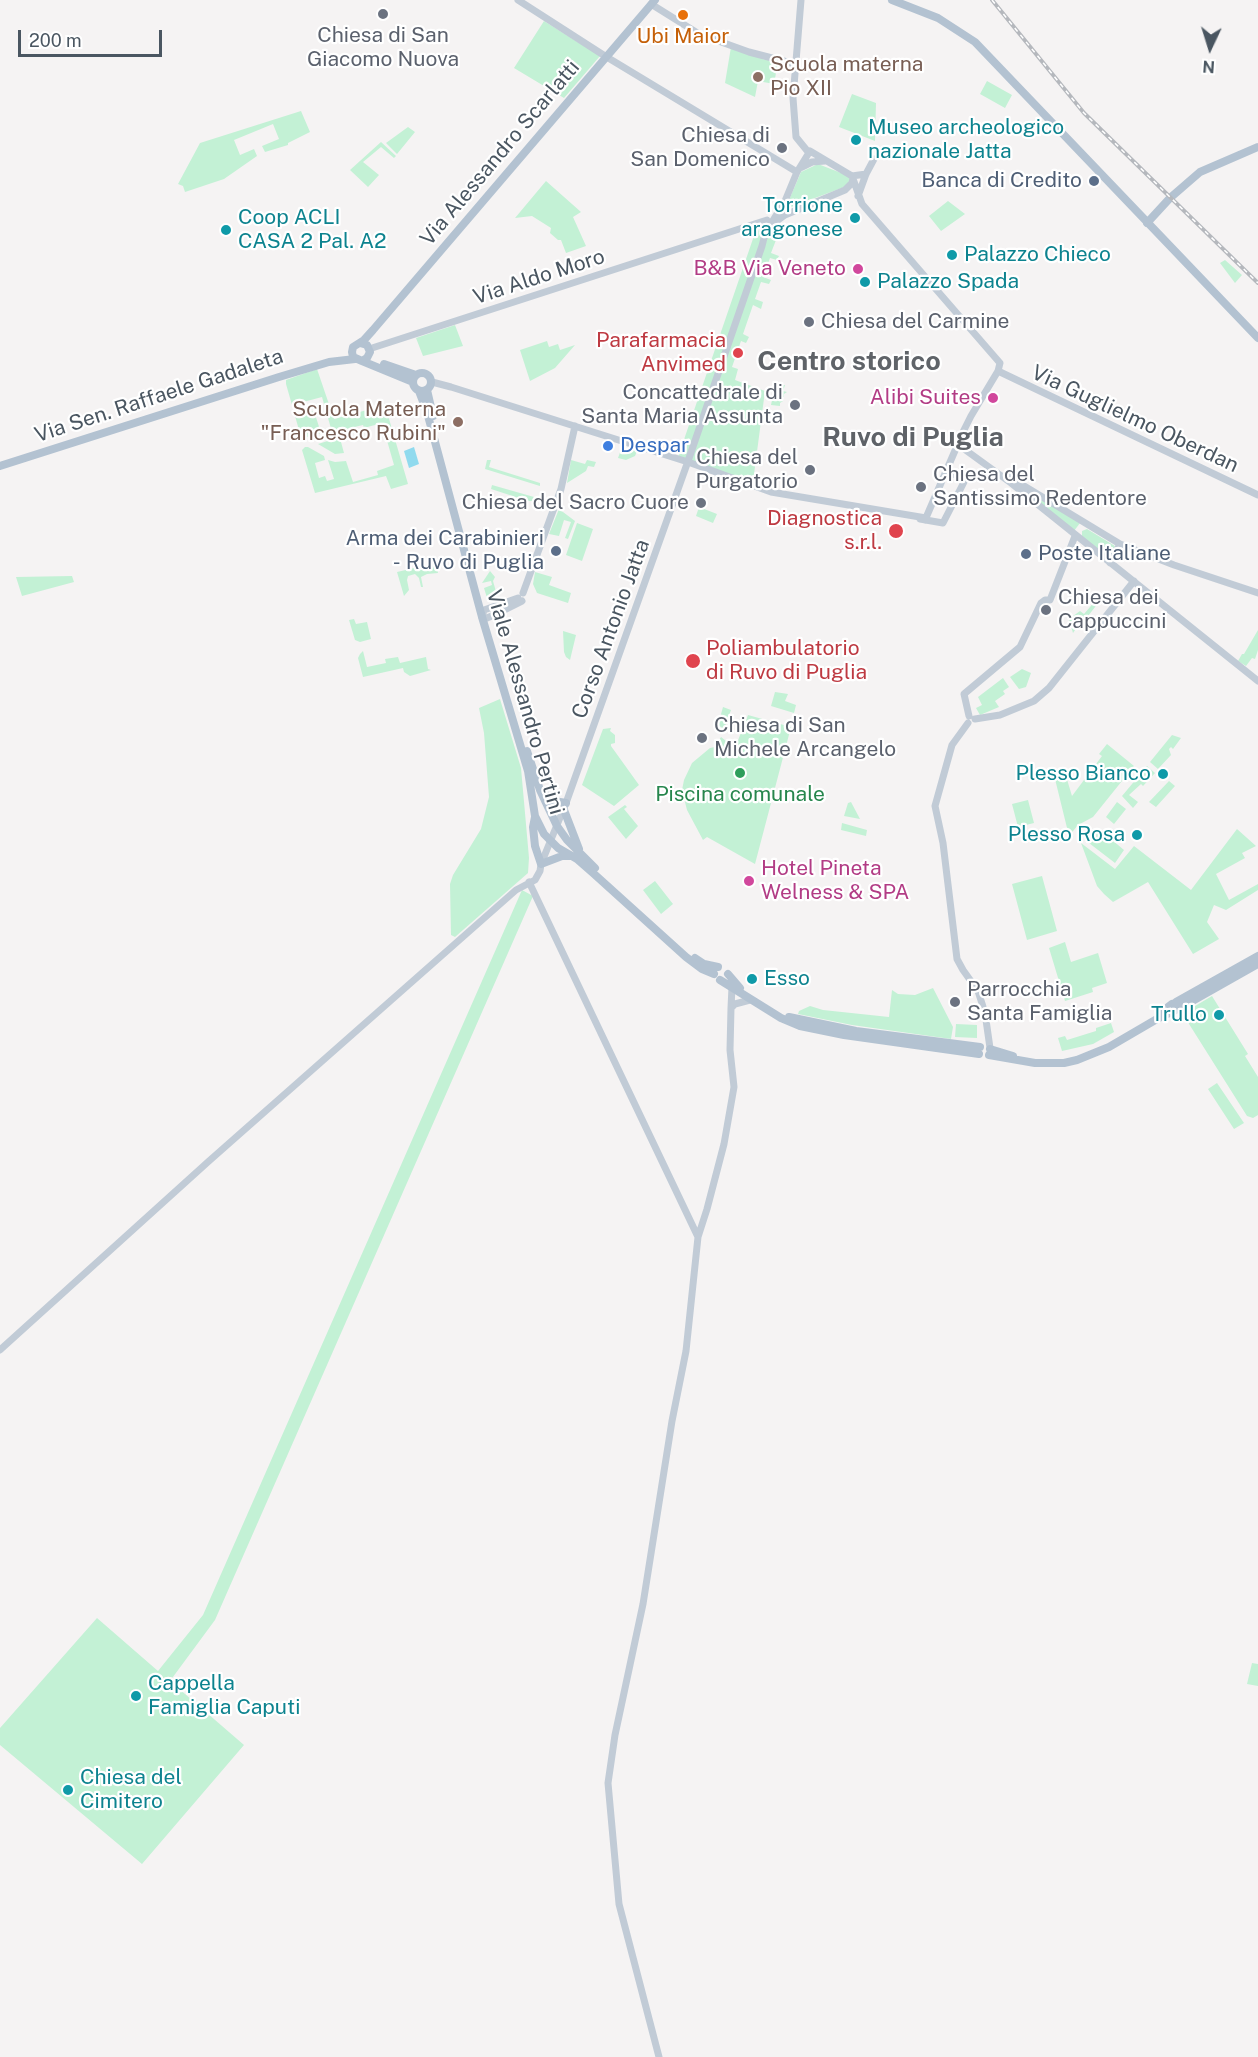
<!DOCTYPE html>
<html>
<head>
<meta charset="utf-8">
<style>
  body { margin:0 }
  #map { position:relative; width:1258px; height:2057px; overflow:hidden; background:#f5f3f3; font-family:"Public Sans",sans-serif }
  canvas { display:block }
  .north { position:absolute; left:1180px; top:18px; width:60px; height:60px; -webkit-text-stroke:4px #fff; paint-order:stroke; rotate:184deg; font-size:16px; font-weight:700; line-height:24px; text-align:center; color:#4a5661 }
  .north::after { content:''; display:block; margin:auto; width:21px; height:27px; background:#4a5661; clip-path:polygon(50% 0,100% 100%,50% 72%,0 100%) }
  .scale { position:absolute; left:18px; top:30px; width:144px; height:27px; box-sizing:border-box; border:3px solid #4a5661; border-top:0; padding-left:8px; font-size:18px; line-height:21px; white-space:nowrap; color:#4a5661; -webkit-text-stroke:4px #fff; paint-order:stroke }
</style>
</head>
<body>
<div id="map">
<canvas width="1258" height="2057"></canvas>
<div class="north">N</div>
<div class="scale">200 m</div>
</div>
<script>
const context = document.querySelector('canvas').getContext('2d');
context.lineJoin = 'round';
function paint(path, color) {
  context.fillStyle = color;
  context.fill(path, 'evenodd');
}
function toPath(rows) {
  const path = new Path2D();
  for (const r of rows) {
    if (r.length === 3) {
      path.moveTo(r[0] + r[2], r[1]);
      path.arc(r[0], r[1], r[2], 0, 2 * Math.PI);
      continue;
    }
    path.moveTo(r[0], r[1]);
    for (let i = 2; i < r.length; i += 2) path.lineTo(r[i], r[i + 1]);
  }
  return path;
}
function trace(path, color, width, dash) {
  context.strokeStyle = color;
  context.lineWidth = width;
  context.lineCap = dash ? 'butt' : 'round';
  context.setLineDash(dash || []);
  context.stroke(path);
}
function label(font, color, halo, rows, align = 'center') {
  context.font = font + ' "Public Sans",sans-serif';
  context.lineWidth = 4.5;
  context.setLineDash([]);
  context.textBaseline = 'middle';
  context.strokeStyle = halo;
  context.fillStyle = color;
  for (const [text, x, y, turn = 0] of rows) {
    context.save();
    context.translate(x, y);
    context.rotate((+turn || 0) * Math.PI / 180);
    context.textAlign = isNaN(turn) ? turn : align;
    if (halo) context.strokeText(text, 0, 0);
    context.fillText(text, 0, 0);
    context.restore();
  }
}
const green = toPath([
  [544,21,600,56,564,98,514,68],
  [731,47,762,57,762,59,778,62,774,84,758,81,755,97,725,83],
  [987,81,1012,95,1005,108,980,94],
  [852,94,876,103,875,141,839,127],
  [301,111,310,132,288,143,288,145,265,152,262,146,279,139,273,124,234,140,240,155,254,149,257,156,224,179,185,192,183,186,178,184,200,143],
  [408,127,415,132,397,154,386,143],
  [381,142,396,156,394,158,381,147,363,162,379,175,368,187,350,170],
  [818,164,849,176,850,179,847,186,791,207,789,200,801,172],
  [546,181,581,212,573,217,586,246,566,253,561,240,558,240,550,233,551,228,532,216,515,218],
  [948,201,965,214,941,231,929,216],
  [756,230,785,234,780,241,776,240,771,253,779,256,777,260,770,258,763,277,771,280,769,284,761,282,755,299,763,302,761,309,753,305,743,334,749,337,746,343,741,341,732,367,738,369,735,380,765,391,753,482,678,457],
  [1225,260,1242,275,1235,283,1220,263],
  [455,325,463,346,423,356,416,338],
  [547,341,549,347,558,344,560,350,575,345,555,368,530,381,520,350],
  [317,369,334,419,385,405,408,484,391,489,386,476,315,493,302,450,305,447,308,447,324,456,325,460,315,463,319,478,325,476,327,481,334,479,328,460,335,462,346,461,353,482,378,475,377,471,394,465,382,423,364,428,363,425,338,431,344,453,335,454,318,444,334,439,322,397,292,405,286,384,286,380],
  [775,385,785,385,783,391,787,392,784,394,784,397,781,398,783,401,780,403,780,406,771,405],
  [314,411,321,433,312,436,310,439,299,430,295,416],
  [622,447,637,451,635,456,626,460,618,458],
  [487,460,491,460,489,467,540,483,540,486,485,469],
  [571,460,585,464,587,460,596,462,594,467,588,466,586,471,567,483],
  [1013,481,1080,523,1074,531],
  [492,485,534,497,532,501,528,501,491,489],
  [699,507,717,514,713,523,696,516],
  [559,509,575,521,568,539,565,538,571,522,564,520,559,536,549,534],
  [577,523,593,529,582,561,566,555],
  [1087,529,1115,546,1108,557,1082,537,1082,531],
  [436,563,438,573,427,574,421,577,423,587,421,587,419,578,415,574,408,576,407,580,409,590,404,596,397,572],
  [490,571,495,577,493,581,497,595,494,599,488,601,484,588,492,585,491,581,482,583],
  [535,572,552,577,549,585,571,593,568,603,537,593,533,584],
  [72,576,74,582,22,596,16,577],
  [1096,600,1099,602,1077,630,1075,630,1073,633,1069,619,1080,611,1084,614],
  [354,619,356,624,367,622,371,639,360,642,355,640,349,620],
  [1258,630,1258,650,1255,659,1252,658,1246,666,1238,661,1242,654,1244,654],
  [563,631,576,635,570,660,566,657,564,652],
  [363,651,367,667,386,663,385,659,398,657,400,663,426,657,428,669,431,670,410,676,404,672,403,668,363,677,358,658,360,654],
  [1022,669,1031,673,1026,687,1019,689,1010,677],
  [1003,678,1009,687,1003,691,1005,694,995,701,999,707,980,715,976,708,982,705,978,697],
  [775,692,788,694,785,701,796,705,794,713,771,706],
  [500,699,521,768,529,858,528,873,455,937,451,935,450,884,453,875,481,829,489,797,484,733,479,708],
  [723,707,731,710,724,729,718,725],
  [748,715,791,727,755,864,707,837,703,840,687,810,682,790,684,780,692,763,710,748,715,747,721,737,735,748],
  [611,728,610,731,615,735,615,743,611,744,611,746,639,785,614,806,582,785,603,729],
  [1172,735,1181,738,1173,749,1171,747,1169,749,1171,755,1158,769,1150,762],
  [1107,744,1134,766,1093,817,1078,825,1069,836,1055,779,1066,776,1072,796,1102,756,1099,754],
  [1147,766,1155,773,1143,786,1141,784,1129,795,1138,802,1133,808,1122,796],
  [1169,781,1175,786,1156,807,1149,802],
  [1028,800,1034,823,1018,827,1012,804],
  [851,802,860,819,844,816,848,803],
  [1117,802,1126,809,1114,824,1106,817],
  [625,805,627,807,624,809,638,826,626,839,608,817],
  [842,823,867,830,866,836,841,830],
  [1099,829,1124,850,1115,863,1089,843],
  [1237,829,1256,846,1242,853,1245,858,1216,874,1229,900,1258,884,1258,890,1226,910,1214,905,1207,922,1219,939,1193,954,1148,882,1113,902,1104,894,1097,886,1081,843,1115,869,1134,846,1191,890],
  [1042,876,1057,931,1027,940,1012,884],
  [655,881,673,904,661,914,643,890],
  [522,890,533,896,215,1620,170,1681,244,1745,142,1864,0,1745,0,1728,97,1618,158,1671,203,1615],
  [1065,942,1071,962,1098,953,1107,983,1092,988,1093,992,1065,1001,1049,948],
  [933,988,953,1027,951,1039,852,1025,798,1014,799,1011,810,1006,823,1010,889,1017,892,990,898,994,915,995],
  [1212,996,1248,1054,1245,1056,1258,1077,1258,1115,1253,1118,1247,1116,1184,1016,1185,1012],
  [1111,1023,1114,1032,1093,1044,1062,1051,1058,1038,1065,1036,1067,1040,1096,1031,1096,1028],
  [956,1024,977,1025,977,1038,955,1037],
  [1217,1083,1244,1123,1234,1129,1208,1089],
  [1252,1663,1258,1664,1258,1686,1247,1684]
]);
const water = toPath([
  [414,447,419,464,409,468,404,451]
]);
const secondary = toPath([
  [518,0,605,56,797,172],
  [801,0,793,98,796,137,809,153],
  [651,4,699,34,749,52,795,64],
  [802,167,812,162,825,161],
  [852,176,862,204,1000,363,998,371,971,416,959,440],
  [858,196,866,174,874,159],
  [772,222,785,201,797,172,810,151,852,176,866,174],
  [774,223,785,215,845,190,852,183,853,178],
  [369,349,767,220],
  [998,371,1258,495],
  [432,382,451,387,688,462,771,492,926,518],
  [960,446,1011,483,1258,681],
  [1006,475,1120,544,1174,565,1258,593],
  [920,519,943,523,964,482,964,480,947,470],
  [925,520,957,446],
  [1110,563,1120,544],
  [523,593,561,489,575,426],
  [518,598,484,610,482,617,487,618,494,615,522,601],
  [969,716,964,694,1020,647,1041,603,1045,600,1050,600,1075,536],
  [975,719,1000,715,1034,701,1049,688,1134,581],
  [968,723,952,745,935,806,943,843,957,959,963,970,978,991,985,1013,990,1048],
  [529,882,698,1237,686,1351,672,1421,643,1604,615,1735,608,1783,619,1904,659,2057],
  [731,1008,732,987],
  [698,1237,707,1209,724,1144,734,1087,730,1050,731,1008,735,1004,750,1000],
  [0,1350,209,1161,516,890,535,880,540,871,541,864,566,803,687,464,762,246,767,226]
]);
const primary = toPath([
  [892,0,938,18,975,42,1258,338],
  [1147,223,1170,198,1200,172,1258,147],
  [360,343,367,345,370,352,367,358,362,361,353,357,352,352,353,347,364,340,373,330,655,0],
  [362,361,413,382],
  [384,364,416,375],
  [422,382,9],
  [427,390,433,416],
  [419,391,427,412,482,617,528,771,535,816,544,834,558,848,577,859,593,873,686,957,702,969,714,974],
  [0,466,279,377,329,362,355,359],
  [527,751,540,790,557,826,567,840,595,868],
  [541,791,554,801,566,803],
  [564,810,579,849],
  [535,817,533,827,535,846,541,864,562,856,572,856],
  [695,958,704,964,718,967],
  [728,974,740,988],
  [720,980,781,1018,800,1026,844,1035,979,1054],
  [1176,1002,1258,956],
  [1180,1008,1258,964],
  [1159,1014,1172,1004],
  [789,1017,856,1031,980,1047],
  [990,1049,1013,1056],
  [989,1055,1035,1063,1064,1063,1077,1060,1109,1047,1157,1019,1176,1010]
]);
const rail = toPath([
  [992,0,1084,113,1258,283]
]);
const markers = [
  [383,14,6,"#6b7280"],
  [683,15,6,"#e8710a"],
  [758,77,6,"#8d6e63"],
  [856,140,6,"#0f9aa8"],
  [782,148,6,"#6b7280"],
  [1094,181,6,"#5c6f8a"],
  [855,218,6,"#0f9aa8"],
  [226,230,6,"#0f9aa8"],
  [952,255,6,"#0f9aa8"],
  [858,269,6,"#d1479c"],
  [865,282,6,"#0f9aa8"],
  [809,322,6,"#6b7280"],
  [738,353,6,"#e0444e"],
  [993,398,6,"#d1479c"],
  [795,405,6,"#6b7280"],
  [458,422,6,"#8d6e63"],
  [608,446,6,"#3f7fe0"],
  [810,470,6,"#6b7280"],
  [921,487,6,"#6b7280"],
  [701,503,6,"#6b7280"],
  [896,531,8,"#e0444e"],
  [556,551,6,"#5c6f8a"],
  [1026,554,6,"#5c6f8a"],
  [1046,610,6,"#6b7280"],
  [693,661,8,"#e0444e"],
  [702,738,6,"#6b7280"],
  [740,773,6,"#2e9e5b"],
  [1163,774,6,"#0f9aa8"],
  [1137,835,6,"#0f9aa8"],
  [749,881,6,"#d1479c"],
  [752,979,6,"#0f9aa8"],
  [955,1002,6,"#6b7280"],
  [1219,1015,6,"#0f9aa8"],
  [136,1696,6,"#0f9aa8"],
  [68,1790,6,"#0f9aa8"]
];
const worshipNames = [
  ["Chiesa di San",383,36,"center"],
  ["Giacomo Nuova",383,60,"center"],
  ["Chiesa di",770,136,"right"],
  ["San Domenico",770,160,"right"],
  ["Chiesa del Carmine",821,322],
  ["Concattedrale di",783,393,"right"],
  ["Santa Maria Assunta",783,417,"right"],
  ["Chiesa del",798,458,"right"],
  ["Purgatorio",798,482,"right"],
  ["Chiesa del",933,475],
  ["Santissimo Redentore",933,499],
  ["Chiesa del Sacro Cuore",689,503,"right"],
  ["Chiesa dei",1058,598],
  ["Cappuccini",1058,622],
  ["Chiesa di San",714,726],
  ["Michele Arcangelo",714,750],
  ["Parrocchia",967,990],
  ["Santa Famiglia",967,1014]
];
const foodNames = [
  ["Ubi Maior",683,37]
];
const educationNames = [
  ["Scuola materna",770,65],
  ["Pio XII",770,89],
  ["Scuola Materna",446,410,"right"],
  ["\"Francesco Rubini\"",446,434,"right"]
];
const cultureNames = [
  ["Museo archeologico",868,128],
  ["nazionale Jatta",868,152],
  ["Torrione",843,206,"right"],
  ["aragonese",843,230,"right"],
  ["Coop ACLI",238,218],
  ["CASA 2 Pal. A2",238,242],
  ["Palazzo Chieco",964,255],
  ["Palazzo Spada",877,282],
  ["Plesso Bianco",1151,774,"right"],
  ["Plesso Rosa",1125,835,"right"],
  ["Esso",764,979],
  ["Trullo",1207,1015,"right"],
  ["Cappella",148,1684],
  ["Famiglia Caputi",148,1708],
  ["Chiesa del",80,1778],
  ["Cimitero",80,1802]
];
const streetNames = [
  ["Via Alessandro Scarlatti",500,153,-50],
  ["Via Aldo Moro",539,277,-18],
  ["Via Sen. Raffaele Gadaleta",159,396,-18],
  ["Via Guglielmo Oberdan",1135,419,25],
  ["Corso Antonio Jatta",611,629,-70],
  ["Viale Alessandro Pertini",525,702,74]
];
const serviceNames = [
  ["Banca di Credito",1082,181],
  ["Arma dei Carabinieri",544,539],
  ["- Ruvo di Puglia",544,563],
  ["Poste Italiane",1038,554,"left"]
];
const hotelNames = [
  ["B&B Via Veneto",846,269],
  ["Alibi Suites",981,398],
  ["Hotel Pineta",761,869,"left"],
  ["Welness & SPA",761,893,"left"]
];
const healthNames = [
  ["Parafarmacia",726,341],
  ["Anvimed",726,365],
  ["Diagnostica",882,519],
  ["s.r.l.",882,543],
  ["Poliambulatorio",706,649,"left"],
  ["di Ruvo di Puglia",706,673,"left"]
];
const shopNames = [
  ["Despar",620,446]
];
const leisureNames = [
  ["Piscina comunale",740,795]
];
const districtNames = [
  ["Centro storico",849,362],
  ["Ruvo di Puglia",913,438]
];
paint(green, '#c3f1d5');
paint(water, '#90daee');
trace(secondary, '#c1cbd6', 7);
trace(primary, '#b3c2d1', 8);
trace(rail, '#b5b8bd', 4);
trace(rail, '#fff', 1.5, [4.5]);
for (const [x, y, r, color] of markers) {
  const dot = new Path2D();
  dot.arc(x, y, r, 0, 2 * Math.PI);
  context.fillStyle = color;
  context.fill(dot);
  trace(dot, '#fff', 2);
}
label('21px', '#5b616d', '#fff', worshipNames, 'left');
label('21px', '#c56008', '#fff', foodNames);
label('21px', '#785e54', '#fff', educationNames, 'left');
label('21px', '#0d838f', '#fff', cultureNames, 'left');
label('21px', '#4a5661', '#fff', streetNames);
label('21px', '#4e5e75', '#fff', serviceNames, 'right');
label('21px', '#b23c85', '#fff', hotelNames, 'right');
label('21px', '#be3a42', '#fff', healthNames, 'right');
label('21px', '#366cbe', '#fff', shopNames, 'left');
label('21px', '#27864d', '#fff', leisureNames);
label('bold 27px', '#5f6368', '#fff', districtNames);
</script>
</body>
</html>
